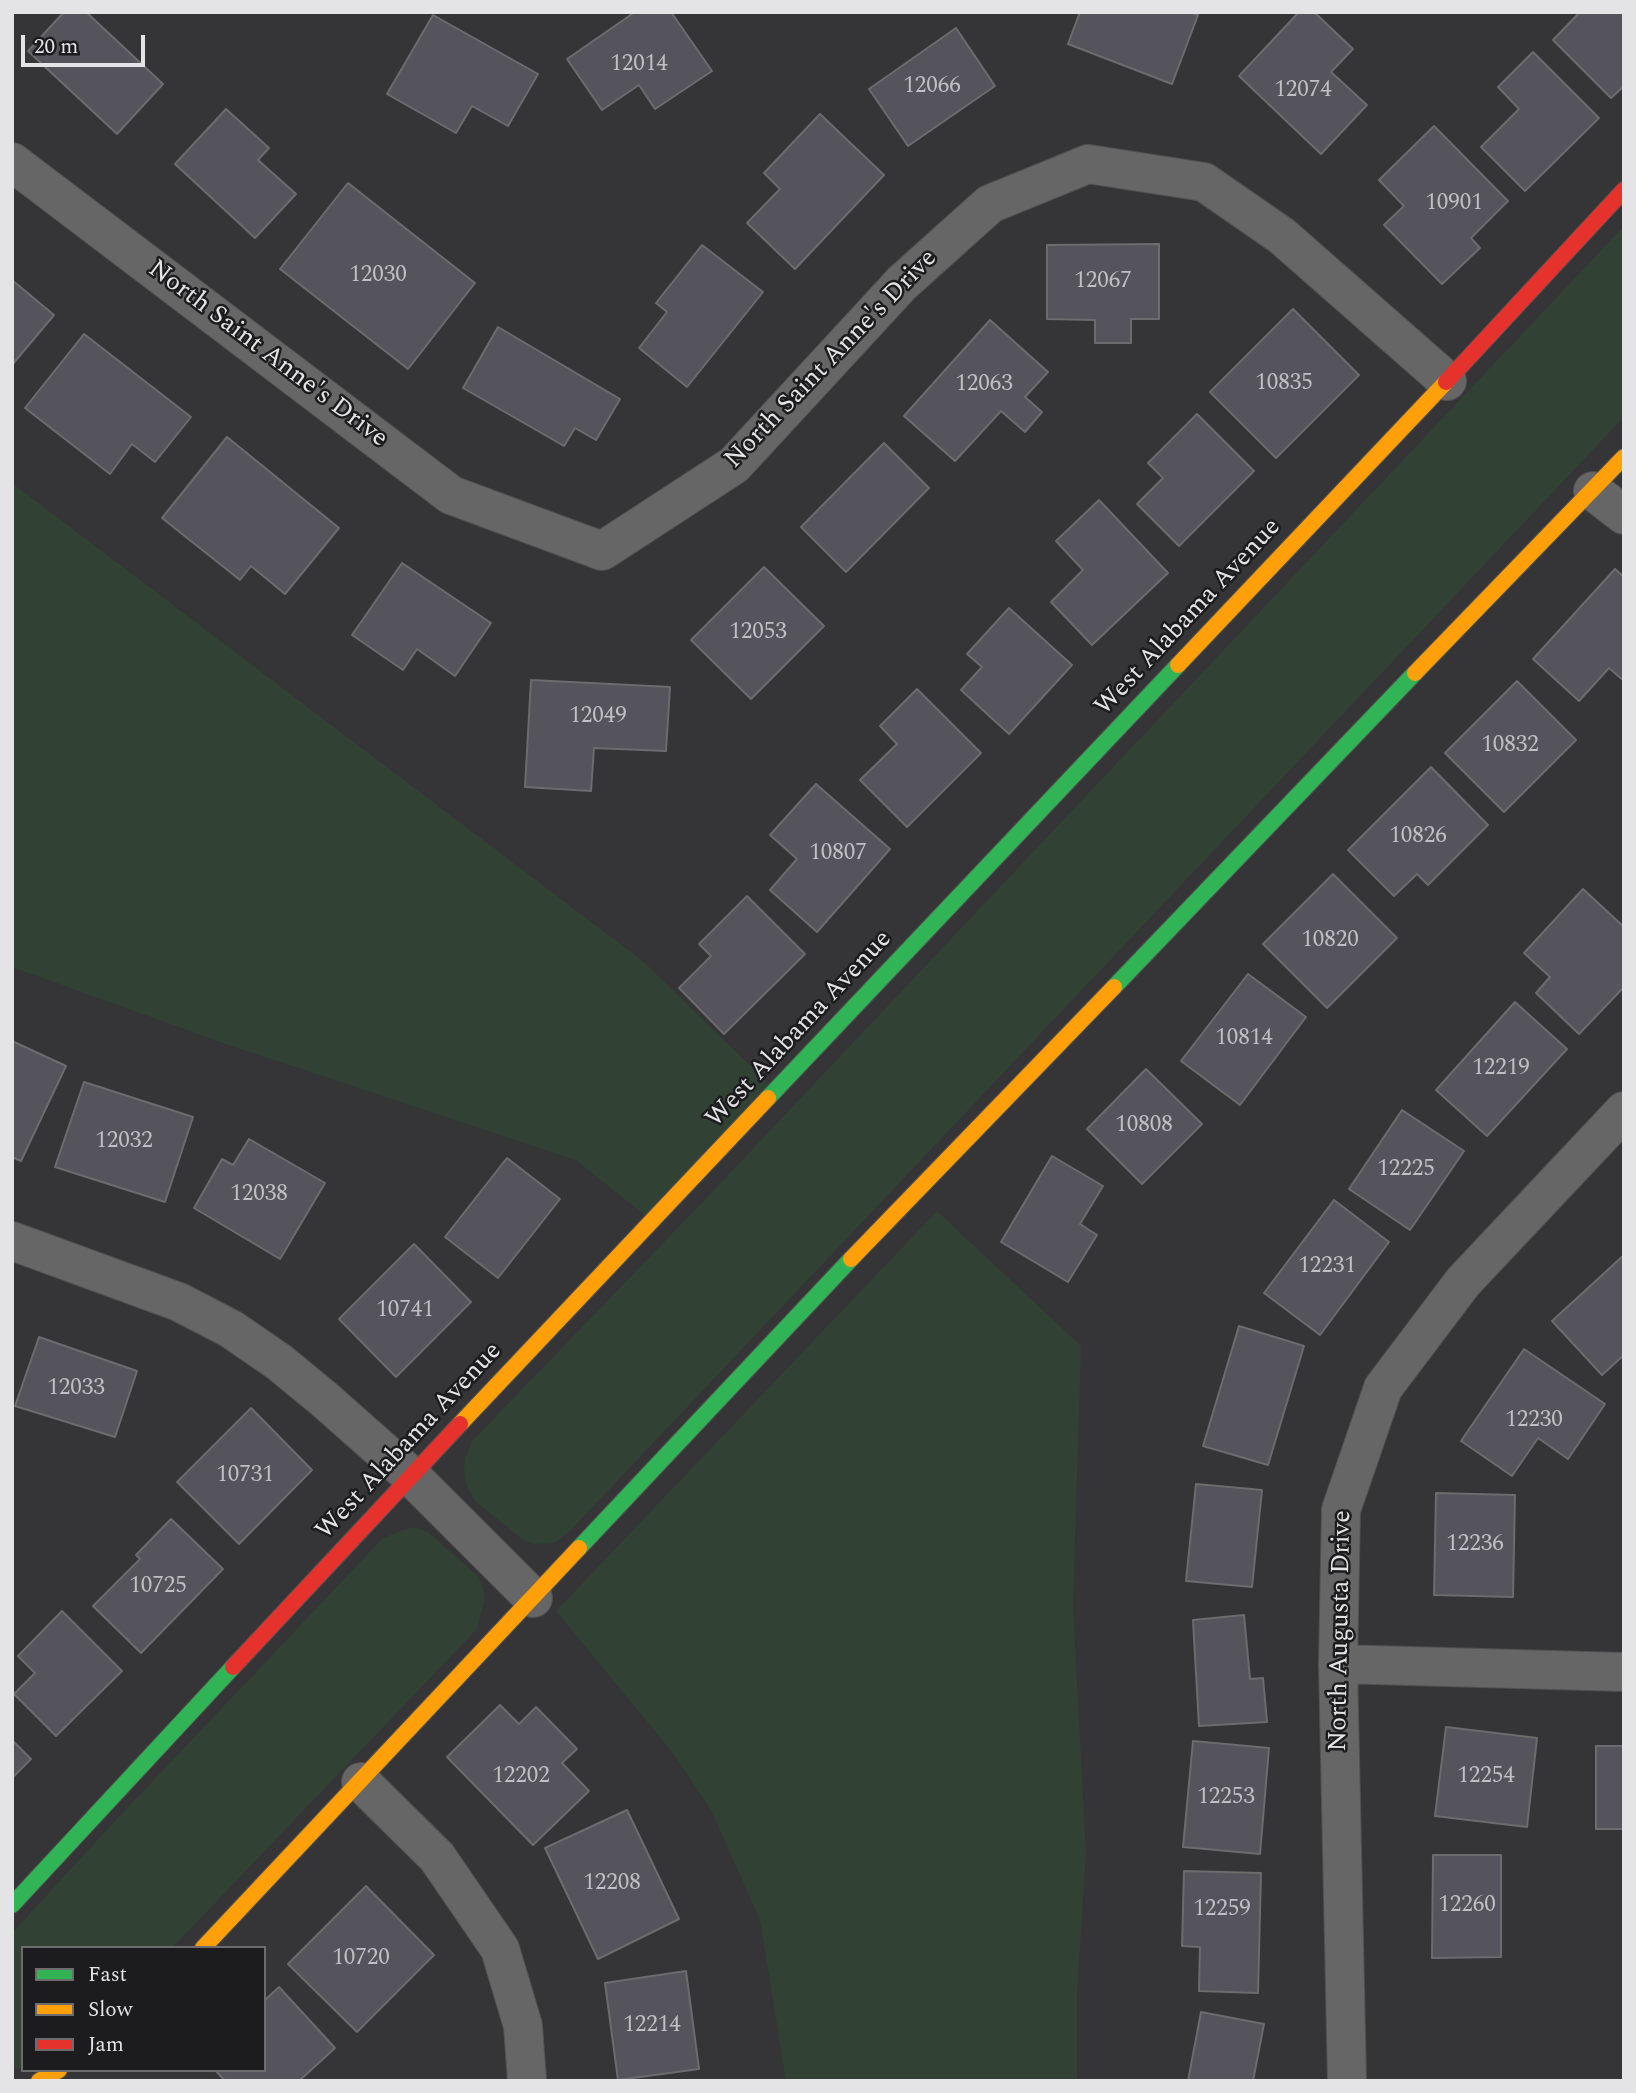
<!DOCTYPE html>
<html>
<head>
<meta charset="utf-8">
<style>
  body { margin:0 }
  #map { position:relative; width:1636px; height:2093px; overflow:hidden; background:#353437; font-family:Spectral,serif }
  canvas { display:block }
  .frame { position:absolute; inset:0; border:14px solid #e4e3e6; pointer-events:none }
  .legend { position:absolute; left:21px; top:1946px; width:245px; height:126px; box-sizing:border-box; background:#1c1b1d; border:2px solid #6c6b6d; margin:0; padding:9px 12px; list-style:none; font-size:21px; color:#e4e3e6 }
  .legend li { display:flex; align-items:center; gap:14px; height:35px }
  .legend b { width:35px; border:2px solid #6c6b6d }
  .scale { position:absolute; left:21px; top:35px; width:124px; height:32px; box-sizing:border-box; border:4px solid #e4e3e6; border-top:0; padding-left:9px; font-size:21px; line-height:24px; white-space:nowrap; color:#e4e3e6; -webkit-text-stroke:5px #1c1b1d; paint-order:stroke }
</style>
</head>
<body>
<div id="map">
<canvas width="1636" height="2093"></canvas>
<div class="frame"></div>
<ul class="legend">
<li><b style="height:9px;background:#30b455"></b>Fast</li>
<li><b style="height:9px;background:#ff9f0a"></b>Slow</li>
<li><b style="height:9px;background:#e5322d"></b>Jam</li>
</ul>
<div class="scale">20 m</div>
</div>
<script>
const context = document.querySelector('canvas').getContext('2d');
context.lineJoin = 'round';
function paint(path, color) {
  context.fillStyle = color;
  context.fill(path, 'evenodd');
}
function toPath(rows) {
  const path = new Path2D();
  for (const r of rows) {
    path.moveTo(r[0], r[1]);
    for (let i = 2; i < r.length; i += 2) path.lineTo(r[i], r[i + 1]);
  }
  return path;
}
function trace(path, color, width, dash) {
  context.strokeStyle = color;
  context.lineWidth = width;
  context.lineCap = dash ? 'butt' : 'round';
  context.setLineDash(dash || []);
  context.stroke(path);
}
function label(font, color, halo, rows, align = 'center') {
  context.font = font + ' Spectral,serif';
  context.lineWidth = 5;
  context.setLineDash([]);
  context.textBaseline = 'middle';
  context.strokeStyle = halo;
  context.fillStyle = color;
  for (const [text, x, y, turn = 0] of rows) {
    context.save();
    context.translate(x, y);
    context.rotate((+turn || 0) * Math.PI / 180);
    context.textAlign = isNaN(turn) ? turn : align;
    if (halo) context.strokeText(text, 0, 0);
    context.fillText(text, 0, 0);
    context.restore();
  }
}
const green = toPath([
  [1624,226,1624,417,567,1534,553,1543,533,1544,522,1539,475,1501,466,1485,464,1470,465,1458,473,1440,695,1210],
  [12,483,644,962,776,1091,652,1221,576,1160,223,1043,12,967],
  [937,1211,1081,1346,1073,1606,1086,1853,1077,1992,1077,2081,786,2081,760,1920,711,1810,673,1753,556,1611],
  [408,1528,417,1528,428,1532,479,1577,485,1597,477,1629,172,1948,23,1948,23,2068,12,2069,12,1933,114,1822,383,1538]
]);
const building = toPath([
  [64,12,86,12,163,84,117,134,28,51,64,12],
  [635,12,671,12,712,71,655,109,639,85,602,110,567,59,635,12],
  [1080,12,1190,12,1198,15,1172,84,1068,44,1080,12],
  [1299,12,1314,12,1353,49,1331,72,1367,105,1321,154,1239,76,1299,12],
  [1580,12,1624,12,1624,86,1611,98,1553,40,1580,12],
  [433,15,538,74,508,126,472,106,456,133,387,94,433,15],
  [956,28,995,86,908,146,869,89,956,28],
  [1533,52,1599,118,1525,191,1481,147,1519,109,1498,87,1533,52],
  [226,109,269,148,258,160,296,194,255,238,175,164,226,109],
  [820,114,884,175,795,269,747,223,780,189,764,173,820,114],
  [1434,126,1508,201,1471,238,1480,248,1442,284,1384,225,1404,206,1379,180,1434,126],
  [348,183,475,283,408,369,280,269,348,183],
  [1159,244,1159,319,1131,319,1131,343,1095,343,1095,320,1047,319,1047,245,1159,244],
  [702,245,763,292,687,387,639,348,667,312,656,303,702,245],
  [12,280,54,315,12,365,12,280],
  [1293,309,1359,375,1276,458,1210,392,1293,309],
  [990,320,1048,372,1025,397,1042,412,1025,432,1001,411,955,461,904,416,990,320],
  [498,327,620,399,596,440,575,428,564,446,463,388,498,327],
  [84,334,191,417,155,462,132,444,110,474,25,408,84,334],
  [1197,414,1254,471,1179,546,1137,504,1163,478,1148,463,1197,414],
  [227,437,339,528,285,594,251,566,240,580,162,518,227,437],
  [884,443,929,488,846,572,801,527,884,443],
  [1099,500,1168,573,1092,645,1051,602,1083,570,1056,541,1099,500],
  [402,563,491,623,455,676,417,649,403,670,352,635,402,563],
  [764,567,824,626,751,699,691,640,764,567],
  [1615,569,1624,577,1624,681,1609,668,1579,701,1533,659,1615,569],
  [1009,608,1072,665,1009,734,961,690,982,667,967,654,1009,608],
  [531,680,670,687,666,751,594,748,591,791,525,787,531,680],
  [1517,681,1576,740,1504,812,1445,753,1517,681],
  [917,689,981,753,907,827,860,780,897,744,880,726,917,689],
  [1431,767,1488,825,1428,885,1417,874,1394,896,1348,850,1431,767],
  [816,784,890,849,817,932,770,890,797,859,770,835,816,784],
  [1333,874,1397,938,1327,1008,1263,944,1333,874],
  [1583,889,1624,927,1624,987,1579,1034,1536,993,1550,977,1524,953,1583,889],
  [747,896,805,954,724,1034,679,988,711,956,699,944,747,896],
  [1248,974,1306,1017,1240,1105,1181,1061,1248,974],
  [1515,1002,1567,1049,1487,1136,1436,1090,1515,1002],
  [12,1041,66,1066,21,1161,12,1157,12,1041],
  [1146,1069,1202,1124,1142,1184,1087,1129,1146,1069],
  [84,1082,193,1117,165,1202,55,1167,84,1082],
  [1402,1110,1464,1151,1410,1230,1349,1189,1402,1110],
  [249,1139,325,1183,280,1259,194,1208,222,1159,233,1165,249,1139],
  [1052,1156,1103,1186,1080,1224,1097,1235,1068,1282,1001,1242,1052,1156],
  [507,1158,560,1199,498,1278,445,1237,507,1158],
  [1334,1200,1389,1242,1320,1335,1264,1293,1334,1200],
  [414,1244,471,1302,396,1377,339,1319,414,1244],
  [1624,1255,1624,1355,1602,1375,1552,1321,1624,1255],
  [1239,1326,1304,1346,1268,1465,1203,1446,1239,1326],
  [39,1337,137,1371,115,1437,15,1406,39,1337],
  [1524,1349,1605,1404,1568,1459,1538,1438,1512,1476,1461,1441,1524,1349],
  [251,1408,312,1470,239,1544,177,1482,251,1408],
  [1196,1484,1262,1490,1252,1587,1186,1581,1196,1484],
  [1436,1493,1515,1495,1513,1597,1434,1595,1436,1493],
  [171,1519,223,1569,141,1653,93,1606,140,1559,136,1555,171,1519],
  [62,1611,122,1671,56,1736,14,1694,35,1673,18,1656,62,1611],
  [1244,1615,1250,1679,1263,1678,1267,1722,1199,1726,1193,1620,1244,1615],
  [500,1705,519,1724,536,1707,577,1749,562,1763,589,1791,533,1845,447,1757,500,1705],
  [1446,1727,1537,1738,1527,1827,1435,1816,1446,1727],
  [12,1740,31,1759,12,1778,12,1740],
  [1193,1741,1269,1748,1260,1854,1183,1847,1193,1741],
  [1596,1746,1624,1746,1624,1829,1596,1829,1596,1746],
  [627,1810,679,1919,598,1959,545,1848,627,1810],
  [1433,1855,1501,1855,1501,1957,1432,1958,1433,1855],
  [1184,1871,1261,1873,1258,1993,1199,1991,1200,1947,1182,1946,1184,1871],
  [366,1886,434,1955,357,2032,288,1964,366,1886],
  [686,1971,699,2069,618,2080,605,1983,686,1971],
  [279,1987,335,2048,299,2081,225,2081,215,2070,264,2070,264,2001,279,1987],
  [1201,2012,1264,2024,1253,2081,1188,2081,1201,2012]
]);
const street = toPath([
  [12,162,451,495,602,551,734,465,902,283,990,204,1088,164,1204,182,1282,236,1447,381],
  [1593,491,1624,515],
  [12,1241,179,1302,231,1329,279,1362,324,1399,411,1476,533,1598],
  [1338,1664,1624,1672],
  [361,1782,437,1857,500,1949,523,2026,527,2081],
  [1347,2081,1338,1664,1341,1510,1383,1388,1463,1282,1624,1111]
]);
const fast = toPath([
  [1114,987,1415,673],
  [768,1098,1178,665],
  [579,1548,851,1259],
  [12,1905,233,1667]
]);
const slow = toPath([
  [1178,665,1446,382],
  [1415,673,1624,457],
  [851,1259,1114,987],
  [460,1424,768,1098],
  [203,1948,579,1548],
  [39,2081,59,2070]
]);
const jam = toPath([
  [1446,382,1624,190],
  [233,1667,460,1424]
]);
const numberNames = [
  ["12014",639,65],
  ["12066",932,87],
  ["12074",1303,91],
  ["10901",1454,204],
  ["12030",378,276],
  ["12067",1103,282],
  ["10835",1284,384],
  ["12063",984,385],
  ["12053",758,633],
  ["12049",598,717],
  ["10832",1510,746],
  ["10826",1418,837],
  ["10807",838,854],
  ["10820",1330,941],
  ["10814",1244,1039],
  ["12219",1501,1069],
  ["10808",1144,1126],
  ["12032",124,1142],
  ["12225",1406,1170],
  ["12038",259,1195],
  ["12231",1327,1267],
  ["10741",405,1311],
  ["12033",76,1389],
  ["12230",1534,1421],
  ["10731",245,1476],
  ["12236",1475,1545],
  ["10725",158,1587],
  ["12202",521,1777],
  ["12254",1486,1777],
  ["12253",1226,1798],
  ["12208",612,1884],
  ["12260",1467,1906],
  ["12259",1222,1910],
  ["10720",361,1959],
  ["12214",652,2026]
];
const streetNames = [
  ["North Saint Anne's Drive",267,355,37],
  ["North Saint Anne's Drive",832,360,-46],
  ["West Alabama Avenue",1189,618,-47],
  ["West Alabama Avenue",800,1030,-47],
  ["West Alabama Avenue",410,1442,-47],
  ["North Augusta Drive",1342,1631,-89]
];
paint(green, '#314235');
paint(building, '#55535b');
trace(building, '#6c6b6e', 2);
trace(street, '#515152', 40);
trace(fast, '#515152', 18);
trace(slow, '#515152', 18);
trace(jam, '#515152', 18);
trace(street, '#676666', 38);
trace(fast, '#30b455', 16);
trace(slow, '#ff9f0a', 16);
trace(jam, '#e5322d', 16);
label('23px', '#c0bfc3', null, numberNames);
label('26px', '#e4e3e6', '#1c1b1d', streetNames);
</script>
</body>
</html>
